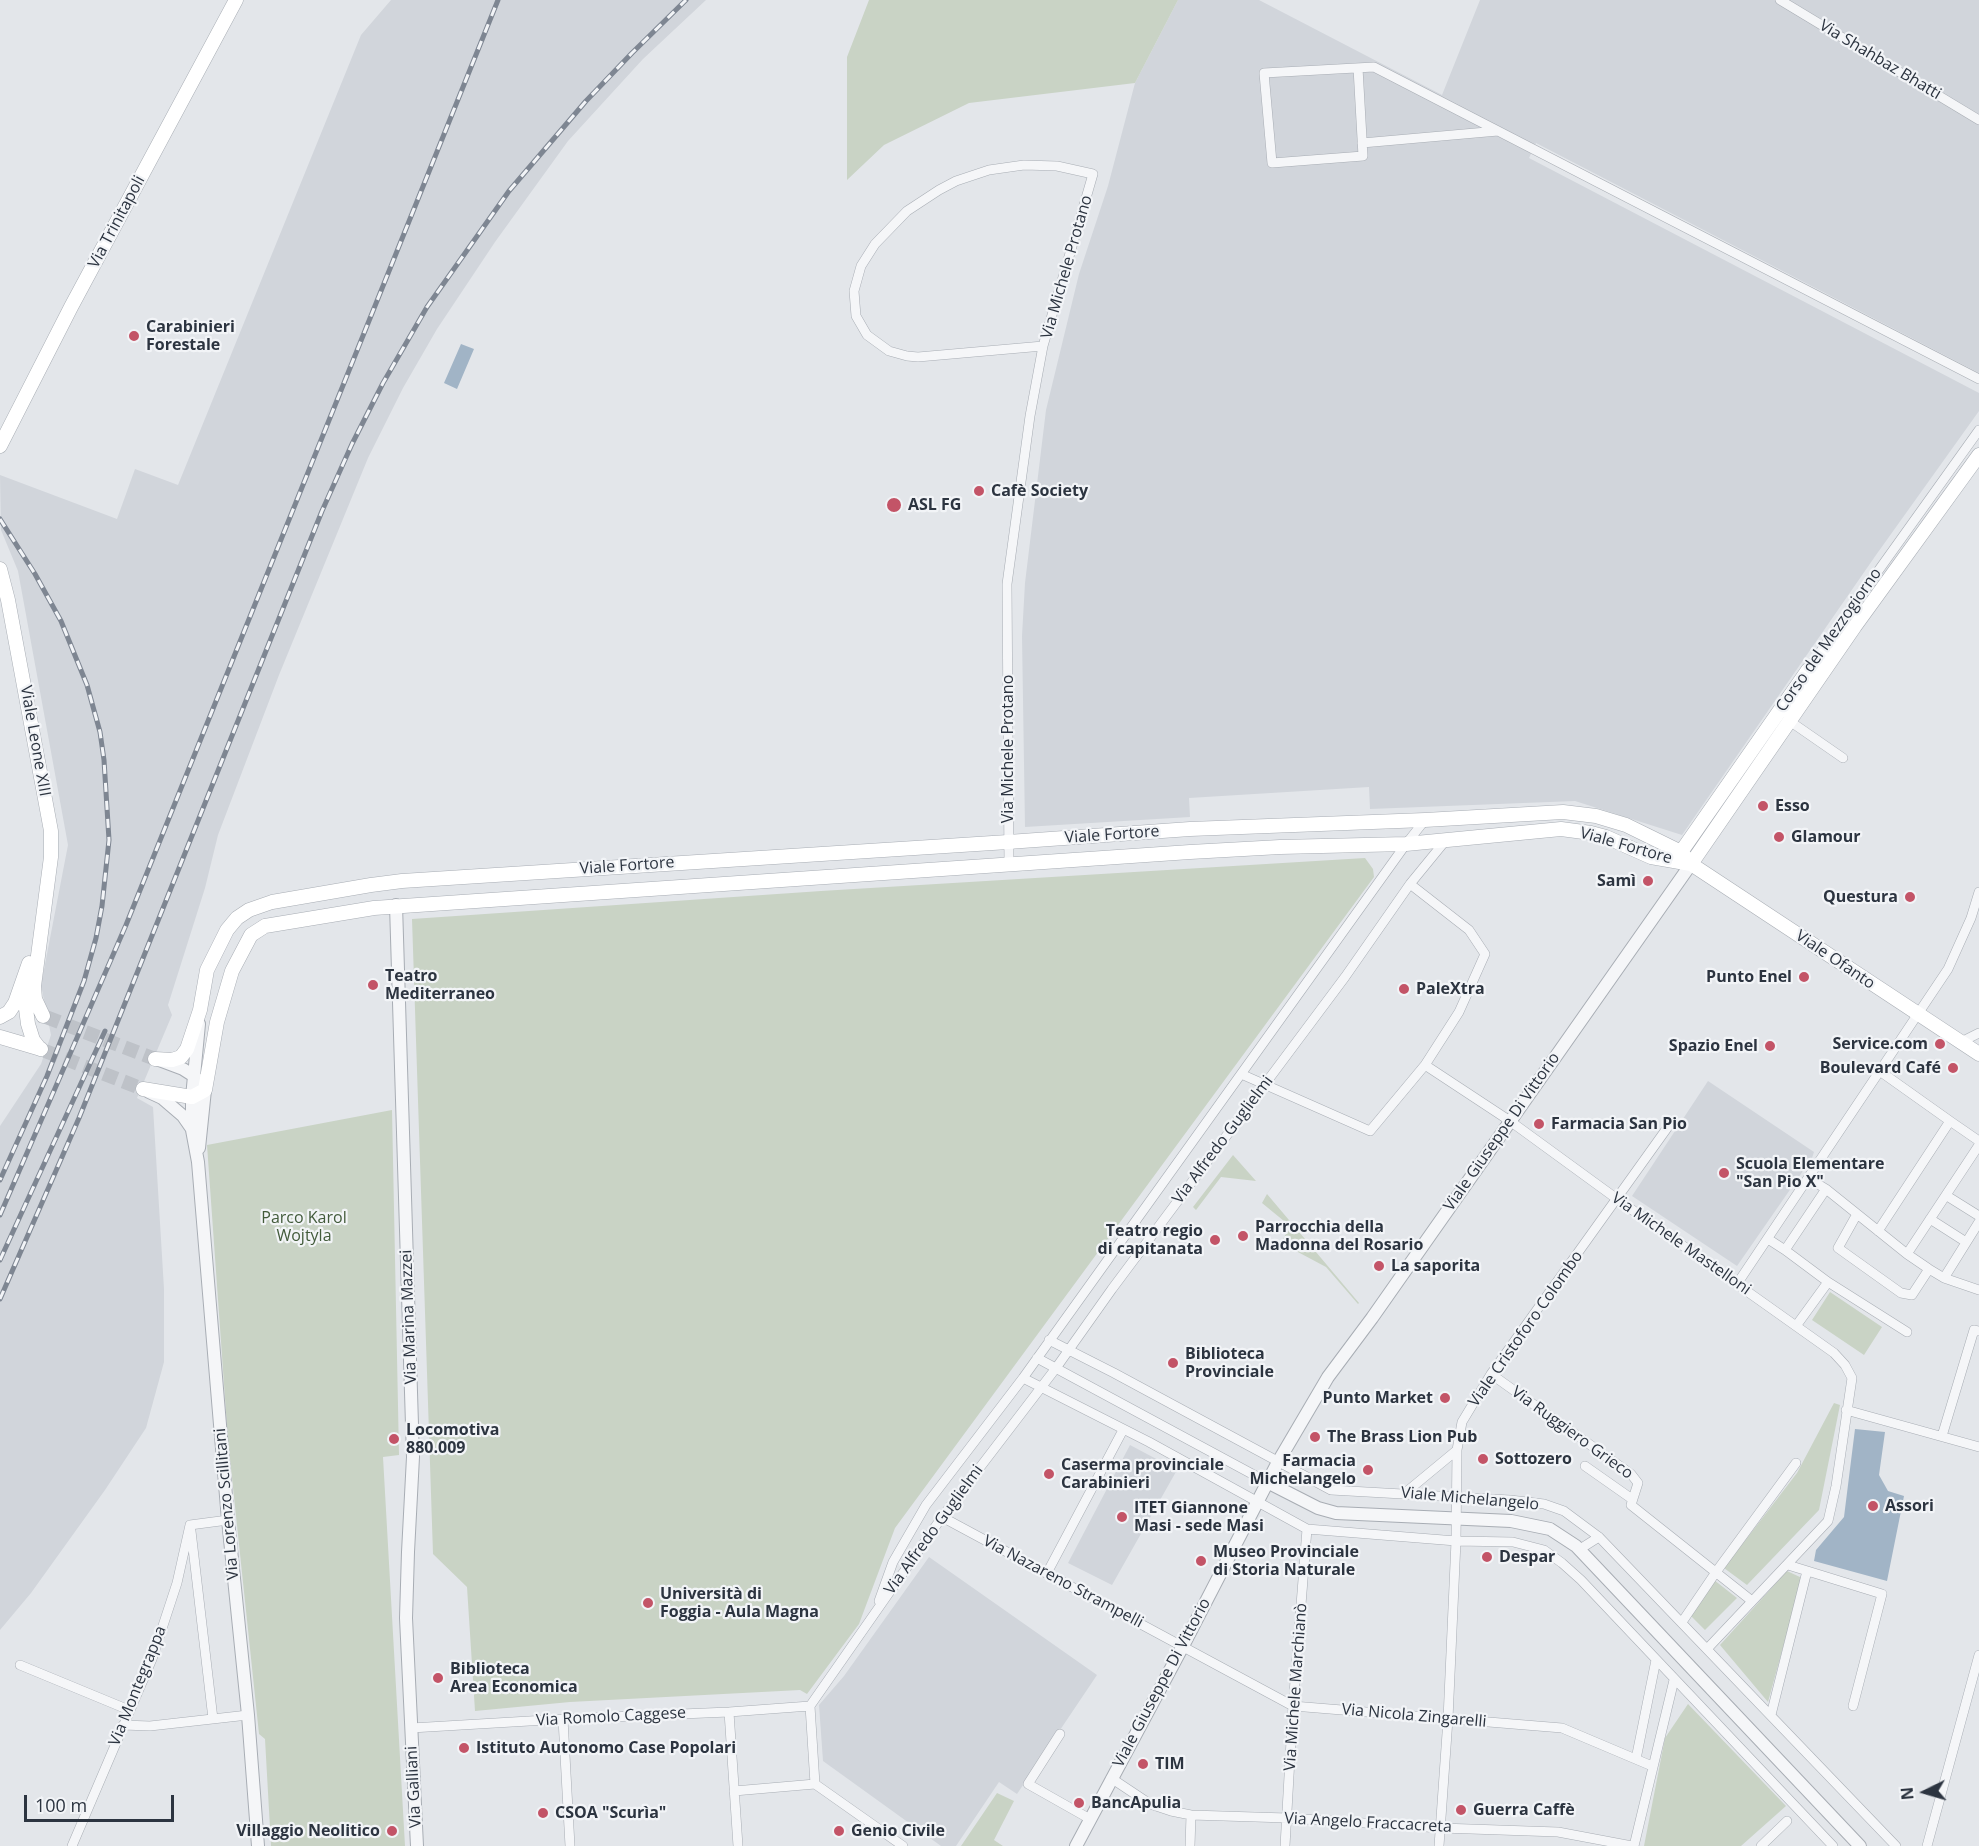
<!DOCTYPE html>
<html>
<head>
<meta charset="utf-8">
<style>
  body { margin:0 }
  #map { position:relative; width:1979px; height:1846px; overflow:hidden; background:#e3e6ea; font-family:"Open Sans",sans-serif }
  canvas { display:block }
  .north { position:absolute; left:1895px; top:1762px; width:60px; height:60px; -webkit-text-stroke:4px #f2f4f7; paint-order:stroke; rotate:265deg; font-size:16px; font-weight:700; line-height:24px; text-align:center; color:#2c3440 }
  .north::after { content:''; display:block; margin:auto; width:21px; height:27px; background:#2c3440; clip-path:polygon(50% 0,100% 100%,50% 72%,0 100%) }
  .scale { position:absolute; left:24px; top:1795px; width:150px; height:27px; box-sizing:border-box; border:3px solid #2c3440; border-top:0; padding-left:8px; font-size:18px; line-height:21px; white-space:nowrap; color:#2c3440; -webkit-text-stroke:4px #f2f4f7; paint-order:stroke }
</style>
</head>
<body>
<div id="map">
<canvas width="1979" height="1846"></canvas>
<div class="north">N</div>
<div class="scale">100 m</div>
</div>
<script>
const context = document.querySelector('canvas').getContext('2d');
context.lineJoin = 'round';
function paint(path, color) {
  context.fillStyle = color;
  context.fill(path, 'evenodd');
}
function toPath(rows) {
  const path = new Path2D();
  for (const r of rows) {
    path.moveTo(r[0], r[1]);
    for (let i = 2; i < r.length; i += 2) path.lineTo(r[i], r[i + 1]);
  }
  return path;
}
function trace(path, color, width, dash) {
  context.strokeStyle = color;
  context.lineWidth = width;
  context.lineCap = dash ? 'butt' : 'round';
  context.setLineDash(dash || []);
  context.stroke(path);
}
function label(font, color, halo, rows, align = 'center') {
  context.font = font + ' "Open Sans",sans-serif';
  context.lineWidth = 4.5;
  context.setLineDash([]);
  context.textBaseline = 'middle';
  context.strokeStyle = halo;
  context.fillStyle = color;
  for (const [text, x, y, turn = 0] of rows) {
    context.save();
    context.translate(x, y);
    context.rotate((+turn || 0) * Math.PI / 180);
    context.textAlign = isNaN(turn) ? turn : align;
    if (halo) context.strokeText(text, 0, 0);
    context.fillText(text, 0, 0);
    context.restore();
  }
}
const built = toPath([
  [391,0,706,0,643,59,568,141,495,242,437,329,403,388,368,458,279,675,218,835,205,888,168,1005,172,1015,137,1098,153,1107,164,1289,164,1362,146,1428,105,1490,31,1593,0,1630,0,1126,41,1064,51,1035,41,985,68,845,18,571,1,530,0,475,117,519,135,469,178,485,361,35],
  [1178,0,1259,0,1442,95,1480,0,1979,0,1979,373,1536,143,1529,158,1979,393,1979,411,1876,555,1682,835,1575,801,1370,809,1369,787,1189,798,1190,817,1025,827,1022,636,1025,583,1046,410,1079,274,1108,186,1135,83],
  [1708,1081,1814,1152,1812,1158,1737,1266,1632,1196],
  [1130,1445,1177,1470,1112,1585,1068,1563],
  [929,1557,1097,1675,1017,1794,999,1782,956,1846,941,1846,823,1761,819,1705,844,1676]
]);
const green = toPath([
  [869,0,1178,0,1135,83,969,103,884,145,847,180,847,57],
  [1365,858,1373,869,1374,877,895,1528,859,1624,807,1694,800,1690,570,1702,475,1711,467,1587,433,1554,412,919,821,891],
  [392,1110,399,1455,383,1457,405,1846,271,1846,265,1739,259,1734,228,1440,207,1145],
  [1233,1155,1256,1181,1221,1177,1196,1210,1193,1207],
  [1267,1194,1359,1303,1358,1304,1326,1267,1281,1243,1290,1226,1262,1203],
  [1830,1292,1882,1327,1864,1355,1812,1320],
  [1834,1403,1840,1405,1819,1510,1747,1585,1724,1568,1797,1473],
  [1787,1571,1802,1578,1768,1702,1720,1645],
  [1714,1580,1737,1598,1705,1630,1690,1615],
  [1688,1704,1786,1806,1741,1846,1644,1846,1665,1738],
  [997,1793,1014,1801,994,1840,1003,1846,961,1846]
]);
const water = toPath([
  [461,344,474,349,457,389,444,383],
  [1855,1429,1885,1432,1879,1475,1888,1491,1904,1496,1887,1581,1814,1561,1816,1550,1844,1517]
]);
const secondaryTunnel = toPath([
  [46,1017,155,1059],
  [45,1051,143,1089]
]);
const minor = toPath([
  [1780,0,1979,120],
  [1358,68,1363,156,1272,163,1264,73,1374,67,1979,379],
  [1362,143,1498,131],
  [1818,655,1979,430],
  [1791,722,1843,758],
  [1009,866,1007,584,1030,416,1043,346,1093,174,1057,166,1024,165,989,170,956,181,939,190,907,211,875,244,861,266,854,291,856,316,867,335,889,351,907,356,918,357,1043,346],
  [1961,1042,1979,1033],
  [1425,1065,1510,1121,1617,1199,1834,1353,1845,1365,1852,1378,1836,1486,1828,1521,1707,1649],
  [1241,1074,1370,1131,1425,1065,1459,1012,1485,954,1469,930,1410,884],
  [1950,1121,1979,1141],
  [1808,1178,1826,1189,1907,1254,1929,1269,1944,1278,1979,1290],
  [1947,1196,1979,1216],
  [1857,1214,1838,1248,1901,1293,1912,1295,1929,1269],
  [1930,1219,1966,1242],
  [1878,1231,1950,1121,1881,1072],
  [1768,1239,1785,1250,1826,1189],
  [1785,1250,1828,1282],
  [1907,1254,1979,1145],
  [1944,1278,1979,1222],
  [1737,1284,1948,969,1971,918,1979,892],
  [1796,1326,1828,1282,1907,1332],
  [1049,1340,1114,1373,1331,1490,1510,1500,1544,1504,1564,1511,1599,1537,1896,1846],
  [1037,1358,1267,1482],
  [1491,1374,1631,1474,1638,1483,1631,1505,1752,1601],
  [1023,1378,1149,1442,1307,1529,1456,1541,1513,1542,1544,1550,1562,1563,1581,1580,1833,1846],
  [1846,1410,1979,1447],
  [1942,1436,1974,1330,1979,1331],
  [1585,1466,1632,1499],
  [1405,1493,1457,1450],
  [942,1517,1293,1706,1562,1728,1652,1766],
  [191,1531,213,1719],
  [1580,1549,1599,1537],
  [1788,1565,1882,1594,1853,1706],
  [1047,1573,1123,1430],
  [879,1601,893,1562,926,1505,1023,1378,1406,844,1425,820],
  [1682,1622,1716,1572,1796,1463],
  [20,1665,129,1710],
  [810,1706,942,1517,1056,1368,1112,1289,1345,977,1410,884,1446,840],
  [810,1706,815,1784,903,1846],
  [729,1712,738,1846],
  [1771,1715,1807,1571],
  [563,1719,570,1846],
  [123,1725,150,1726,248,1715],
  [411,1728,563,1719,729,1712,810,1706],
  [1060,1734,1028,1784,1090,1819],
  [1636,1759,1656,1660],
  [1111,1778,1150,1804,1171,1811,1191,1815,1287,1818,1441,1828,1558,1832,1632,1846],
  [734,1791,815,1784],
  [72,1846,152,1659,177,1583,190,1525,228,1520],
  [1190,1846,1191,1815],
  [1285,1846,1293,1706,1307,1529],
  [1439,1846,1448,1719,1456,1541,1457,1450,1462,1422,1491,1374,1670,1124],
  [1634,1846,1674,1680],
  [1761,1846,1787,1821],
  [1927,1846,1979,1655]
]);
const tertiary = toPath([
  [396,905,413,1457,408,1552,406,1618,417,1846],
  [199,1024,192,1097,192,1130,198,1162,228,1520,248,1715,258,1846],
  [159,1060,183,1069,194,1076,200,1082,205,1090,199,1148],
  [149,1092,162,1098,183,1116,192,1129],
  [1267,1482,1318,1508,1336,1513,1511,1521,1550,1529,1576,1546,1860,1846],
  [1076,1846,1183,1646,1278,1462,1328,1377,1372,1318,1691,864]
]);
const secondary = toPath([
  [0,446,71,307,236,0],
  [0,569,8,600,51,831,51,857,34,986,35,999,43,1016],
  [1681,852,1808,670,1837,643],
  [1691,864,1855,626,1979,455],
  [28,983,25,1001,28,1024,33,1040,40,1049],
  [0,1017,9,1012,15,1003,29,963],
  [0,1037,41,1049],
  [155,1059,172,1060,181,1057,187,1049,200,1010,207,970,227,930,237,918,249,910,272,902,371,885,402,881,1008,842,1190,829,1425,820,1563,812,1596,816,1626,825,1681,852,1691,864,1979,1054],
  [143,1089,192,1097,205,1090,217,1022,232,971,251,935,265,926,374,908,1190,852,1280,847,1406,844,1561,829,1591,833,1606,837,1651,857,1691,864]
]);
const rail = toPath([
  [0,519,35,574,61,621,87,685,100,732,104,760,109,840,102,906,96,938,84,981,47,1076,0,1180],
  [0,1215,126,925,498,0],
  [0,1260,105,1031],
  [0,1299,79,1118,322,511,352,444,383,383,427,307,509,191,586,101,632,53,686,0]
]);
const markers = [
  [134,336,6,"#c35467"],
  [979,491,6,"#c35467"],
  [894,505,8,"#c35467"],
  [1763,806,6,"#c35467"],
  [1779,837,6,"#c35467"],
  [1648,881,6,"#c35467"],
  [1910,897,6,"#c35467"],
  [1804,977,6,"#c35467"],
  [373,985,6,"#c35467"],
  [1404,989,6,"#c35467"],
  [1940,1044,6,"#c35467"],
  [1770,1046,6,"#c35467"],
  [1953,1068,6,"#c35467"],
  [1539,1124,6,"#c35467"],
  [1724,1173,6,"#c35467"],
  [1243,1236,6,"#c35467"],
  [1215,1240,6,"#c35467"],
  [1379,1266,6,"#c35467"],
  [1173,1363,6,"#c35467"],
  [1445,1398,6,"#c35467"],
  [1315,1437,6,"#c35467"],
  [394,1439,6,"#c35467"],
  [1483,1459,6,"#c35467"],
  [1368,1470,6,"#c35467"],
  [1049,1474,6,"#c35467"],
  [1873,1506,6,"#c35467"],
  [1122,1517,6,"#c35467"],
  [1487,1557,6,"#c35467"],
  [1201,1561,6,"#c35467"],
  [648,1603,6,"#c35467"],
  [438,1678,6,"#c35467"],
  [464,1748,6,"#c35467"],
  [1143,1764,6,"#c35467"],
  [1079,1803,6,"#c35467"],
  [1461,1810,6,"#c35467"],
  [543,1813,6,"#c35467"],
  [392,1831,6,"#c35467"],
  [839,1831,6,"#c35467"]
];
const streetNames = [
  ["Via Shahbaz Bhatti",1880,60,31],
  ["Via Trinitapoli",117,222,-62],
  ["Via Michele Protano",1067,267,-74],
  ["Corso del Mezzogiorno",1829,640,-55],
  ["Viale Leone XIII",35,741,80],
  ["Via Michele Protano",1008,749,-90],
  ["Viale Fortore",1112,835,-4],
  ["Viale Fortore",1626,846,16],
  ["Viale Fortore",627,866,-4],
  ["Viale Ofanto",1835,960,34],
  ["Viale Giuseppe Di Vittorio",1502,1132,-55],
  ["Via Alfredo Guglielmi",1223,1140,-53],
  ["Via Michele Mastelloni",1681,1244,35],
  ["Via Marina Mazzei",409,1317,-92],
  ["Viale Cristoforo Colombo",1526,1329,-55],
  ["Via Ruggiero Grieco",1572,1433,36],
  ["Viale Michelangelo",1470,1499,5],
  ["Via Lorenzo Scillitani",227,1504,-95],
  ["Via Alfredo Guglielmi",934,1530,-54],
  ["Via Nazareno Strampelli",1063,1582,28],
  ["Viale Giuseppe Di Vittorio",1162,1683,-62],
  ["Via Montegrappa",138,1686,-68],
  ["Via Michele Marchianò",1296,1687,-86],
  ["Via Nicola Zingarelli",1414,1716,5],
  ["Via Romolo Caggese",611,1717,-3],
  ["Via Galliani",414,1787,-93],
  ["Via Angelo Fraccacreta",1368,1823,3]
];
const poiNames = [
  ["Carabinieri",146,327],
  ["Forestale",146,345],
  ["Cafè Society",991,491],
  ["ASL FG",908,505],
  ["Esso",1775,806],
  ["Glamour",1791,837],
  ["Samì",1636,881,"right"],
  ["Questura",1898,897,"right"],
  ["Teatro",385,976],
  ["Mediterraneo",385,994],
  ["Punto Enel",1792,977,"right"],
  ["PaleXtra",1416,989],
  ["Service.com",1928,1044,"right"],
  ["Spazio Enel",1758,1046,"right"],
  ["Boulevard Café",1941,1068,"right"],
  ["Farmacia San Pio",1551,1124],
  ["Scuola Elementare",1736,1164],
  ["\"San Pio X\"",1736,1182],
  ["Parrocchia della",1255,1227],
  ["Madonna del Rosario",1255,1245],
  ["Teatro regio",1203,1231,"right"],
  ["di capitanata",1203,1249,"right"],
  ["La saporita",1391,1266],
  ["Biblioteca",1185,1354],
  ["Provinciale",1185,1372],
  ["Punto Market",1433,1398,"right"],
  ["Locomotiva",406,1430],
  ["880.009",406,1448],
  ["The Brass Lion Pub",1327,1437],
  ["Sottozero",1495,1459],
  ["Farmacia",1356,1461,"right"],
  ["Michelangelo",1356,1479,"right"],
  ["Caserma provinciale",1061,1465],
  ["Carabinieri",1061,1483],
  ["Assori",1885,1506],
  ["ITET Giannone",1134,1508],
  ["Masi - sede Masi",1134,1526],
  ["Museo Provinciale",1213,1552],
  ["di Storia Naturale",1213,1570],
  ["Despar",1499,1557],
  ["Università di",660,1594],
  ["Foggia - Aula Magna",660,1612],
  ["Biblioteca",450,1669],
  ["Area Economica",450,1687],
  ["Istituto Autonomo Case Popolari",476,1748],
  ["TIM",1155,1764],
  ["BancApulia",1091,1803],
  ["Guerra Caffè",1473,1810],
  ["CSOA \"Scurìa\"",555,1813],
  ["Villaggio Neolitico",380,1831,"right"],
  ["Genio Civile",851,1831]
];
const parkNames = [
  ["Parco Karol",304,1218],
  ["Wojtyla",304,1236]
];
paint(built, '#d1d5db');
paint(green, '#c9d3c5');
paint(water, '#a1b4c6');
trace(secondaryTunnel, '#bec2c8', 14, [14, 7]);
trace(minor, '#a8adb4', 10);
trace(tertiary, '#a8adb4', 14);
trace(secondary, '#a8adb4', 15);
trace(minor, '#f5f6f8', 9);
trace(tertiary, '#f5f6f8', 12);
trace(secondary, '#fff', 14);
trace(rail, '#7e8692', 5);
trace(rail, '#f2f4f7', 3, [9]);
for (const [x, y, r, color] of markers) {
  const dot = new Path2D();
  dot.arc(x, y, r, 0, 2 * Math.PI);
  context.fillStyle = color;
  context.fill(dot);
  trace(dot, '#f2f4f7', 2);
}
label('16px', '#2c3440', '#f2f4f7', streetNames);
label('bold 16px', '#2c3440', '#f2f4f7', poiNames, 'left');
label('16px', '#425b3b', '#f2f4f7', parkNames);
</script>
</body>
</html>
